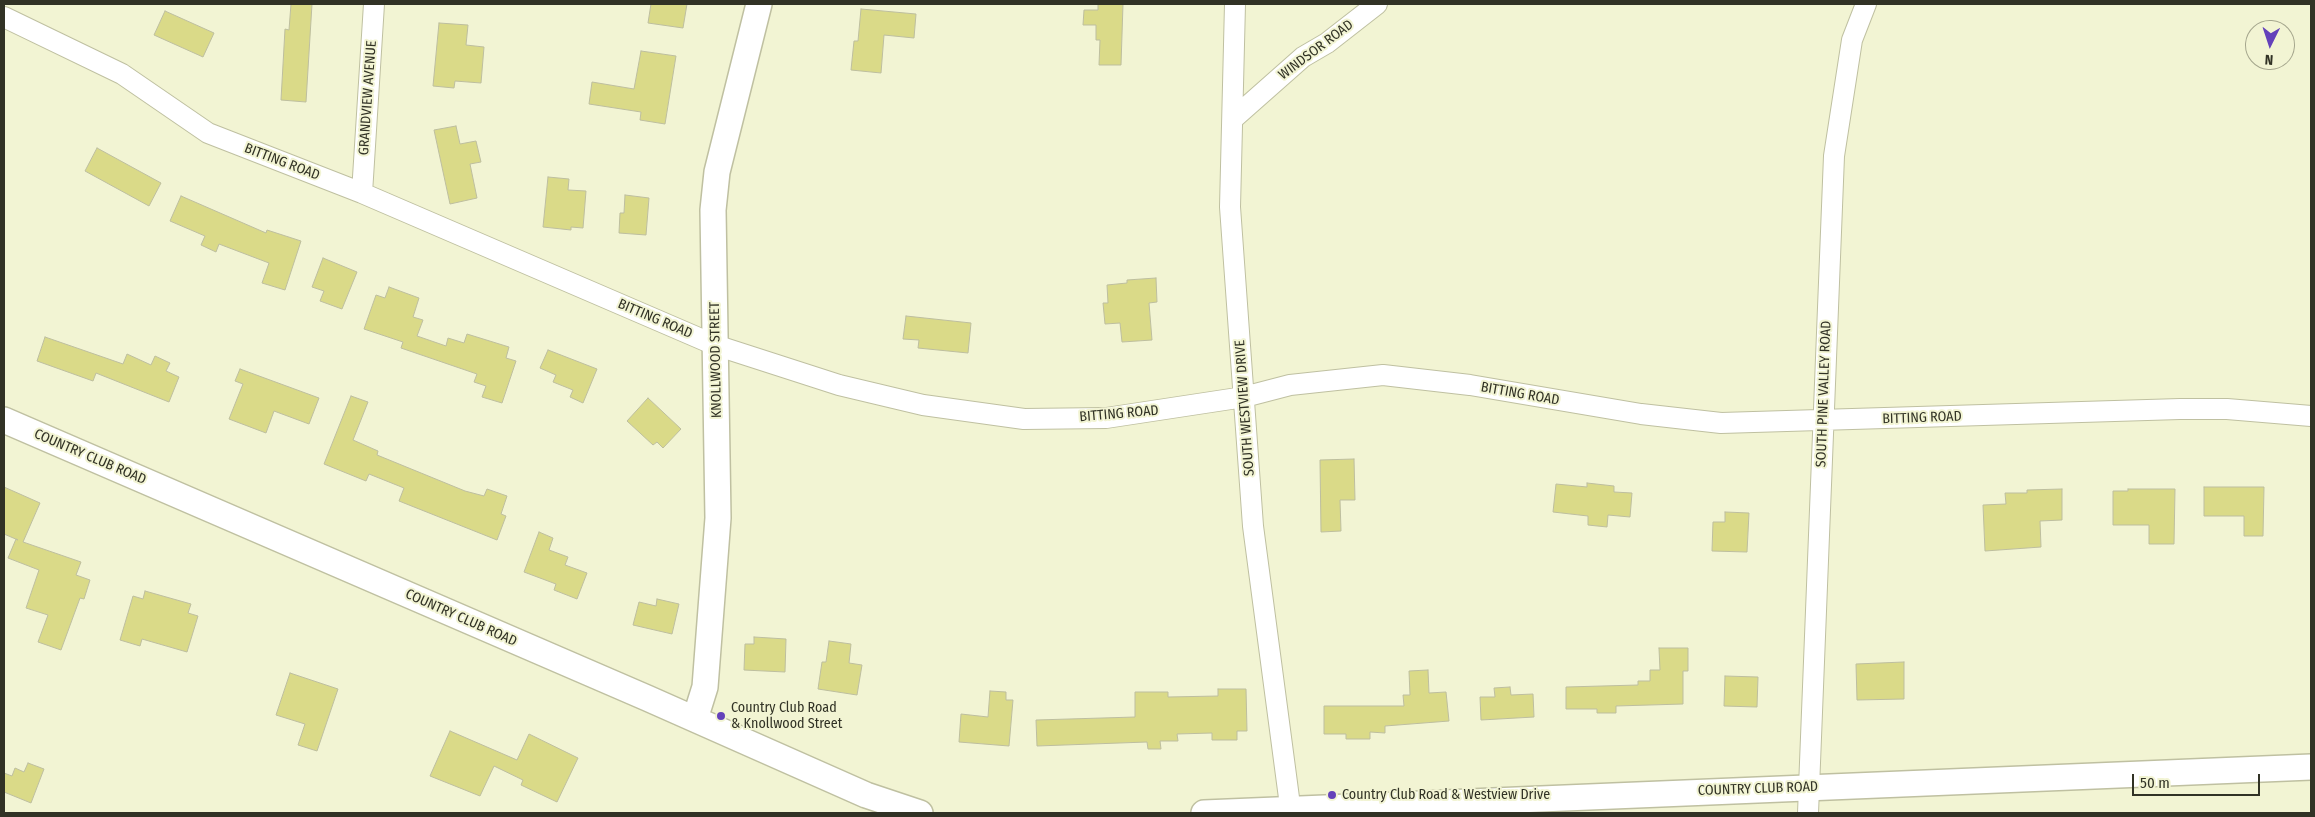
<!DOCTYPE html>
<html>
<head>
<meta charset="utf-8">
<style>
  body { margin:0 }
  #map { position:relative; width:2315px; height:817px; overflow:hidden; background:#f2f4d3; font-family:"Fira Sans Condensed",sans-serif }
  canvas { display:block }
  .frame { position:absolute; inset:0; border:5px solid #313225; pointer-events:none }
  .north { position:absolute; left:2245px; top:20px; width:50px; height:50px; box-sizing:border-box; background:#f2f4d3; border:1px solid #a5a68d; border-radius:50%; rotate:184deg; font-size:14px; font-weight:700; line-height:20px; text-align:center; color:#313225 }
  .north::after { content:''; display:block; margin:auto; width:18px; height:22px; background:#6441ba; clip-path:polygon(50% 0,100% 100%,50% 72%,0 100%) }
  .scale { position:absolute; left:2132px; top:774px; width:128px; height:22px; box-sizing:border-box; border:2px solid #313225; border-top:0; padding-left:6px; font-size:15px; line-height:18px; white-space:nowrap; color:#313225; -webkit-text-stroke:4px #f2f4d3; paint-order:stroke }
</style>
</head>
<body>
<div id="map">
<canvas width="2315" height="817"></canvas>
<div class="frame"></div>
<div class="north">N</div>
<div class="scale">50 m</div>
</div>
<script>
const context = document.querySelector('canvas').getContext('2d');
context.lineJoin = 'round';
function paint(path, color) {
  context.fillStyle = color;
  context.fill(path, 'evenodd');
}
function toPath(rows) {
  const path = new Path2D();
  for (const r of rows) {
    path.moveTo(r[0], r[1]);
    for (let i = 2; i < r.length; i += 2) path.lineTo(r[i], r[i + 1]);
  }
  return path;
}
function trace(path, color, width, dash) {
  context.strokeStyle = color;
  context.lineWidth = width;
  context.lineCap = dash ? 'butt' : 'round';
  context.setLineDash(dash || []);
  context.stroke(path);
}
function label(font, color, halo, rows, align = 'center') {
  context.font = font + ' "Fira Sans Condensed",sans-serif';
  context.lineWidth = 4;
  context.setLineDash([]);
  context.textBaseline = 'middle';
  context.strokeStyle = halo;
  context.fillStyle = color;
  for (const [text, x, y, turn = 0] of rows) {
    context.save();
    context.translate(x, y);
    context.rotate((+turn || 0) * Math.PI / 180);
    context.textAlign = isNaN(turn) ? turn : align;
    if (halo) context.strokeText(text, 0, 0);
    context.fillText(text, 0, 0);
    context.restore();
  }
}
const building = toPath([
  [291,4,312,4,306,102,281,100,285,29,289,30,291,4],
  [651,4,687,4,683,28,648,23,651,4],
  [1098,4,1123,4,1121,65,1099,65,1100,40,1096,40,1096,25,1083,25,1084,10,1098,10,1098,4],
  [861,9,916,14,914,38,884,35,881,73,851,70,854,41,858,41,861,9],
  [165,11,214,33,203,57,154,35,165,11],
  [439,23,468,25,466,45,484,47,481,83,455,81,454,88,433,86,439,23],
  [641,51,676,56,665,124,640,120,641,112,589,104,592,82,634,89,641,51],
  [456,126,460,144,476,141,481,162,470,164,477,198,450,204,434,130,456,126],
  [97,148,161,183,149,206,85,171,97,148],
  [548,177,569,179,568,190,586,191,583,228,571,227,571,230,543,227,548,177],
  [625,195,649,198,646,235,619,233,620,213,624,213,625,195],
  [181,196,266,233,267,230,301,241,285,290,262,283,269,263,219,244,216,252,201,245,205,236,170,221,181,196],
  [323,258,357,272,342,309,320,301,324,291,312,287,323,258],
  [1156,278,1157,302,1149,303,1152,340,1122,342,1120,323,1105,324,1103,303,1108,303,1107,285,1127,283,1127,280,1156,278],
  [389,287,419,298,413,317,423,320,417,336,446,346,448,338,464,343,467,334,509,347,506,358,516,361,502,403,482,397,486,386,474,382,477,374,401,348,403,342,364,329,376,295,385,298,389,287],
  [906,316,971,323,968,353,918,348,919,340,903,339,906,316],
  [45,337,123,364,127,354,151,365,155,356,170,363,166,371,179,377,169,402,96,373,93,381,37,361,45,337],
  [548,350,597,369,583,403,570,397,573,390,553,382,556,375,540,368,548,350],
  [240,369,319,398,309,424,274,411,266,433,229,419,243,384,235,381,240,369],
  [351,396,368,402,353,440,378,451,377,455,465,491,484,496,487,489,507,496,501,514,506,516,497,540,399,501,404,488,369,474,366,481,324,464,351,396],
  [648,398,681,429,663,448,657,442,653,445,627,421,648,398],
  [1354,459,1355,500,1340,500,1341,531,1321,532,1320,460,1354,459],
  [1587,483,1614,486,1614,492,1632,493,1630,517,1608,515,1607,527,1588,525,1588,516,1553,512,1556,484,1587,487,1587,483],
  [4,487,40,503,23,542,81,562,76,575,90,580,84,599,80,598,61,650,38,642,48,615,26,608,39,570,8,558,16,539,18,540,4,534,4,487],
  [2204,487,2264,487,2263,536,2244,536,2244,516,2204,516,2204,487],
  [2062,489,2062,520,2040,521,2041,547,1985,551,1983,505,2006,504,2005,493,2027,493,2027,490,2062,489],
  [2128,489,2175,489,2174,544,2149,544,2149,525,2113,525,2113,491,2128,491,2128,489],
  [1725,512,1749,513,1747,552,1712,551,1713,522,1725,522,1725,512],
  [539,532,553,538,549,550,568,557,565,565,587,573,577,599,554,590,556,584,524,572,539,532],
  [145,591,191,604,188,613,198,616,187,652,142,639,140,646,120,640,133,596,143,599,145,591],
  [657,599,679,604,672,634,633,625,639,602,656,606,657,599],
  [754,637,786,639,785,672,744,670,745,644,754,644,754,637],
  [829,641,851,644,849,663,862,665,857,695,818,689,822,662,826,662,829,641],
  [1659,648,1688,648,1688,671,1683,671,1683,704,1616,706,1616,713,1597,713,1597,709,1566,709,1566,687,1638,685,1638,681,1650,681,1650,670,1660,670,1659,648],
  [1904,662,1904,699,1857,700,1856,664,1904,662],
  [1428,670,1429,693,1446,692,1449,721,1385,726,1385,733,1370,732,1370,739,1346,739,1346,734,1324,734,1324,706,1404,706,1403,695,1410,695,1409,671,1428,670],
  [290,673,338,689,317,751,298,745,305,724,276,715,290,673],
  [1725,676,1758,677,1757,707,1724,706,1725,676],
  [1510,687,1511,695,1533,694,1534,717,1481,720,1480,697,1495,697,1494,688,1510,687],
  [1218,689,1246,689,1247,731,1237,731,1237,740,1212,740,1212,733,1177,734,1178,741,1160,741,1161,749,1148,749,1147,742,1037,746,1036,720,1135,717,1135,692,1168,692,1168,697,1218,696,1218,689],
  [990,691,1006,692,1006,700,1013,700,1009,746,959,742,961,714,988,717,990,691],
  [450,731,517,760,529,734,578,758,557,802,521,785,523,780,494,766,480,796,430,776,450,731],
  [28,763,44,769,31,803,4,792,4,773,12,776,15,768,24,772,28,763]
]);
const minor = toPath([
  [1235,4,1230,207,1253,526,1291,813],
  [4,17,122,74,208,133,362,193,715,345,839,385,923,405,1024,419,1106,418,1244,397,1290,385,1383,375,1470,385,1641,414,1721,423,2180,409,2227,409,2311,416],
  [1234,118,1303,57,1327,43,1377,4],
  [362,193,374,4],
  [1808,813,1834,156,1852,40,1866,4]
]);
const major = toPath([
  [4,420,647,698,866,795,920,813],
  [695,719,705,687,718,518,713,210,717,172,759,4],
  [1204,813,2311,767]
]);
const markers = [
  [721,716,5,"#6441ba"],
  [1332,795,5,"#6441ba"]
];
const streetNames = [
  ["WINDSOR ROAD",1316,50,-37],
  ["GRANDVIEW AVENUE",368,98,-86],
  ["BITTING ROAD",282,162,21],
  ["BITTING ROAD",655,319,23],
  ["KNOLLWOOD STREET",716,360,-91],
  ["BITTING ROAD",1520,394,10],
  ["SOUTH PINE VALLEY ROAD",1824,394,-88],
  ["SOUTH WESTVIEW DRIVE",1245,408,-94],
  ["BITTING ROAD",1119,414,-5],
  ["BITTING ROAD",1922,418,-2],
  ["COUNTRY CLUB ROAD",90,457,23],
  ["COUNTRY CLUB ROAD",461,618,24],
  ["COUNTRY CLUB ROAD",1758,789,-2]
];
const poiNames = [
  ["Country Club Road",731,708],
  ["& Knollwood Street",731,724],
  ["Country Club Road & Westview Drive",1342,795]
];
paint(building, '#dada88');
trace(building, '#bdbe9f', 1);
trace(minor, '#bfc0a1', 22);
trace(major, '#bfc0a1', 28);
trace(minor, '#fff', 20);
trace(major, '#fff', 25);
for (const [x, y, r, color] of markers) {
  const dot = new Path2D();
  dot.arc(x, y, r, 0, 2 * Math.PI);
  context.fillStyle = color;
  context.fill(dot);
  trace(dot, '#f2f4d3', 2);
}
label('14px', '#313225', '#f2f4d3', streetNames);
label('14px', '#313225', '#f2f4d3', poiNames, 'left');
</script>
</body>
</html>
